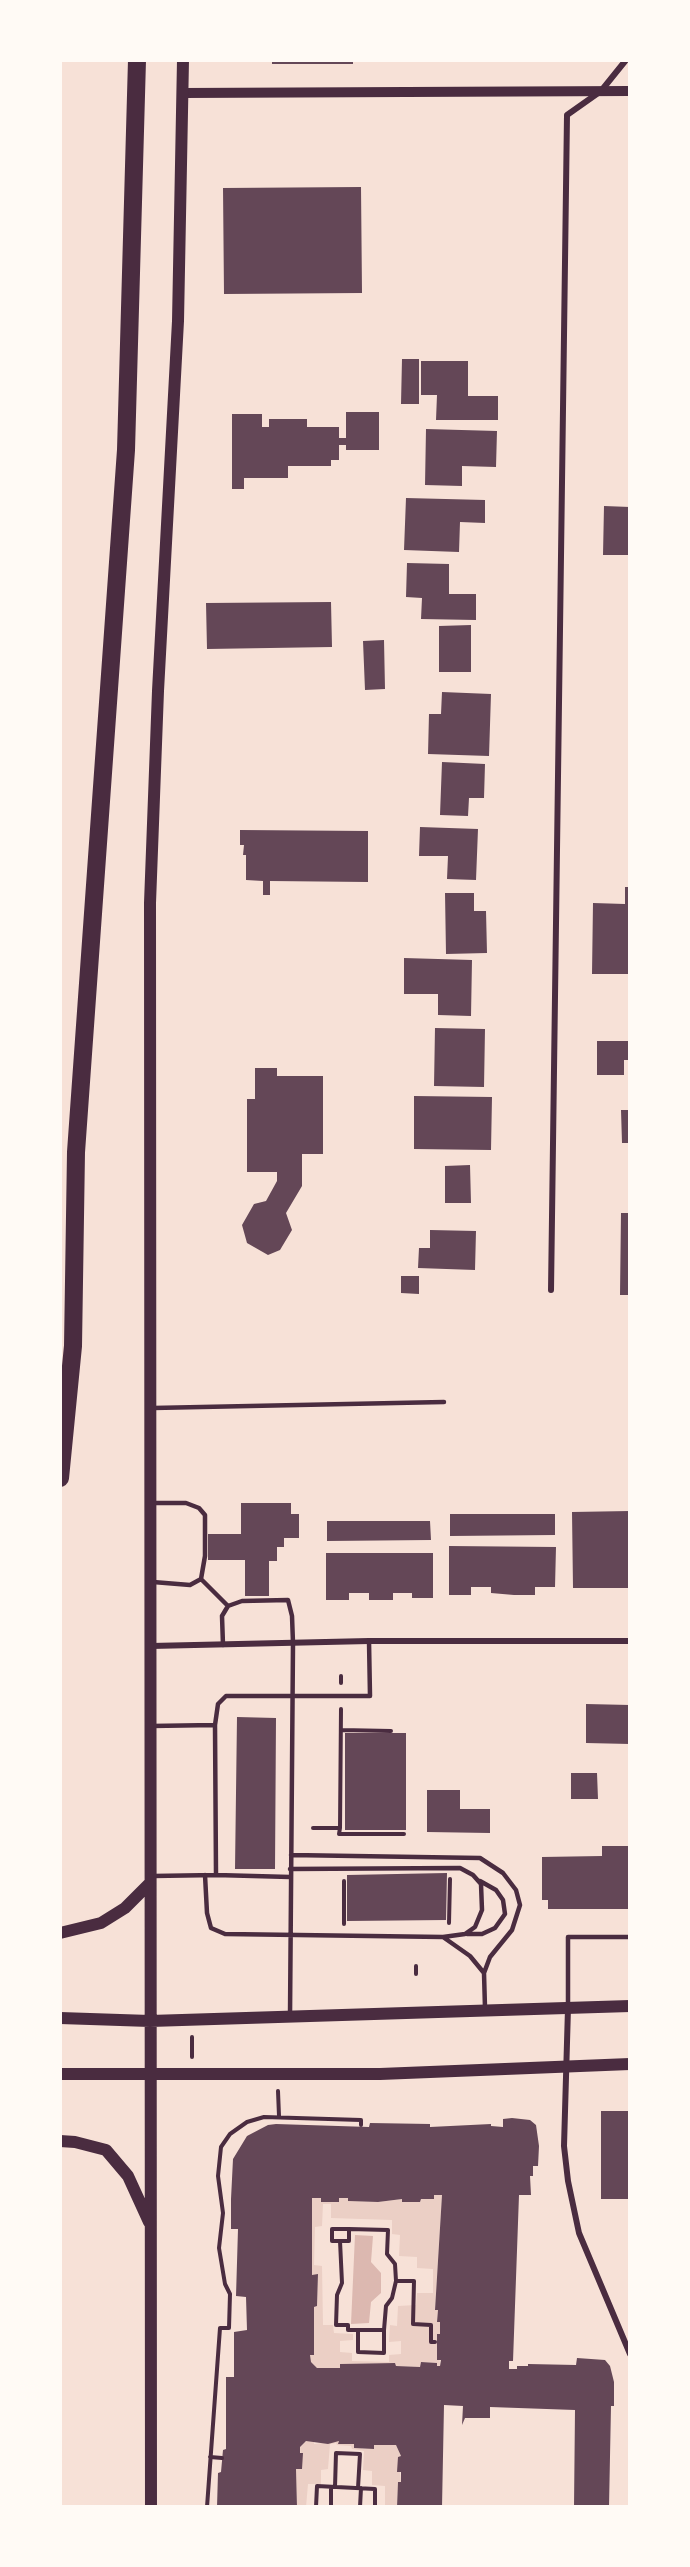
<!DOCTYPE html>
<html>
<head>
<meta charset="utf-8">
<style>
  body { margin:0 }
  #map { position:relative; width:690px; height:2567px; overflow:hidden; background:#f7e1d7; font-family:Commissioner,sans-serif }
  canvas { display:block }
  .frame { position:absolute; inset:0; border:62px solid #fffaf5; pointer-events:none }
</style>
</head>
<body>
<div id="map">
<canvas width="690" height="2567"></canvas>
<div class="frame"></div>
</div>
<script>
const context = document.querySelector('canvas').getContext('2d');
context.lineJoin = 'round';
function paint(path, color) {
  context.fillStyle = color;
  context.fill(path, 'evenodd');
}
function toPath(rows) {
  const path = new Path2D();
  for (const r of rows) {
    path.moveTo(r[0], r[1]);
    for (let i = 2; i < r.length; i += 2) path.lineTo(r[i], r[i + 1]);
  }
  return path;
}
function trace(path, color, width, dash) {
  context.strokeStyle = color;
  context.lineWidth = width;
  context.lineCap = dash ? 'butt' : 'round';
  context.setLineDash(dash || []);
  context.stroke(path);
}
const green = toPath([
  [434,2195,442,2195,435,2309,438,2310,437,2322,440,2322,440,2334,438,2334,440,2366,437,2366,437,2363,421,2362,420,2367,396,2366,395,2363,341,2364,340,2368,317,2368,311,2362,310,2355,314,2355,314,2307,317,2306,318,2275,312,2275,312,2198,321,2198,322,2202,338,2202,339,2198,348,2198,348,2201,378,2202,402,2199,402,2202,420,2202,421,2199,434,2199],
  [323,2204,331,2204,331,2218,392,2220,392,2234,400,2235,399,2256,417,2257,417,2268,433,2269,433,2293,417,2293,416,2305,398,2306,397,2326,390,2325,389,2342,401,2341,401,2354,389,2355,389,2362,352,2361,352,2353,340,2352,340,2341,353,2340,353,2334,334,2333,333,2325,323,2325,322,2266,314,2265,315,2227,322,2226],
  [306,2441,314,2441,314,2444,339,2441,339,2444,354,2444,354,2448,374,2449,374,2445,396,2445,401,2456,398,2457,401,2482,398,2482,397,2507,385,2507,385,2486,372,2485,372,2471,363,2470,364,2451,352,2449,351,2446,337,2445,336,2443,330,2444,328,2469,321,2470,321,2484,308,2484,306,2507,297,2507,296,2469,302,2469,300,2447]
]);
const water = toPath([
  [355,2235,373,2236,371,2262,381,2273,381,2293,371,2302,369,2323,351,2324]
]);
const building = toPath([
  [272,60,353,60,353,64,272,64],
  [361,187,362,293,224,294,223,188],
  [402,359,419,359,419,404,401,404],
  [421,361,468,361,468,396,498,396,498,420,436,420,437,395,421,395],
  [346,412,379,412,379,450,346,450,346,445,339,445,339,460,331,460,331,466,288,466,288,478,244,478,244,489,232,489,232,414,262,414,262,427,269,427,269,419,307,419,307,427,339,427,339,438,346,438],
  [426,429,497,431,496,467,462,466,462,486,425,485],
  [406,498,485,500,485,523,460,522,459,552,404,550],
  [604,506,630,507,630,555,603,555],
  [407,563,449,564,449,594,476,594,476,620,421,619,422,598,406,597],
  [331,602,332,647,207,649,206,603],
  [471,625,471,672,439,672,439,626],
  [384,640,385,689,365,690,363,641],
  [442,692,491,694,489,756,428,754,429,714,441,714],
  [442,762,485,764,484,798,469,798,468,816,440,815],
  [420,827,478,829,476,880,447,879,448,856,419,856],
  [240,830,368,831,368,882,270,881,270,895,263,895,263,881,246,880,246,855,243,855,244,845,240,845],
  [625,887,630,887,630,974,592,974,593,903,625,904],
  [445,893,474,893,474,911,486,911,487,953,446,954],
  [404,958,472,960,471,1016,438,1015,438,994,404,994],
  [435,1028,485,1029,484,1087,434,1086],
  [597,1041,630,1041,630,1060,624,1060,624,1075,597,1075],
  [255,1068,277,1068,277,1076,323,1076,323,1154,302,1154,302,1186,286,1213,292,1230,280,1250,268,1255,247,1243,242,1225,254,1204,266,1201,277,1181,277,1172,247,1172,247,1099,255,1099],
  [414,1096,492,1097,491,1150,414,1149],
  [621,1110,630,1110,630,1143,622,1143],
  [470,1165,471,1203,445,1203,445,1166],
  [621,1213,630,1213,630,1295,620,1295],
  [430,1230,476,1231,475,1270,418,1268,419,1248,430,1248],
  [401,1276,419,1276,419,1294,401,1293],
  [241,1503,291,1503,291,1514,299,1514,299,1538,284,1538,284,1547,277,1547,277,1561,269,1561,269,1596,245,1596,245,1560,208,1560,208,1534,241,1534],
  [630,1511,630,1588,573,1588,572,1512],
  [450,1514,555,1514,555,1535,450,1536],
  [327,1521,430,1521,431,1540,327,1541],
  [449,1546,556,1547,555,1587,535,1587,535,1595,514,1595,491,1593,491,1587,471,1587,471,1595,449,1595],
  [326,1553,433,1553,433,1598,412,1598,412,1593,393,1593,393,1600,369,1600,369,1593,349,1593,349,1600,326,1600],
  [586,1704,630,1705,630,1744,586,1743],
  [237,1717,276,1718,275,1869,235,1869],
  [345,1733,406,1733,406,1830,345,1830],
  [571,1773,597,1773,598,1799,571,1799],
  [427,1790,460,1790,460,1809,490,1809,490,1833,427,1832],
  [602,1846,630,1846,630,1909,548,1909,548,1900,542,1900,542,1857,602,1856],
  [447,1873,446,1920,347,1921,347,1875],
  [601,2111,630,2111,630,2199,601,2199],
  [512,2118,530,2120,536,2125,539,2146,538,2166,533,2166,533,2176,530,2176,531,2195,519,2195,513,2361,509,2361,509,2369,517,2369,517,2366,528,2366,528,2364,576,2365,577,2358,605,2360,610,2366,614,2382,614,2406,611,2406,609,2507,574,2507,575,2410,490,2407,490,2418,465,2418,462,2425,463,2406,444,2405,442,2507,397,2507,398,2482,401,2482,401,2472,397,2472,398,2457,401,2456,396,2445,374,2445,374,2449,354,2448,354,2444,338,2444,339,2441,328,2444,306,2441,300,2447,300,2453,303,2453,302,2469,296,2469,297,2507,217,2507,218,2473,221,2472,223,2450,226,2449,226,2377,234,2377,234,2332,247,2330,246,2297,236,2296,238,2229,231,2229,231,2199,233,2159,247,2136,268,2125,276,2124,369,2127,370,2123,430,2124,430,2127,491,2124,491,2126,503,2127,503,2119],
  [434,2195,442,2195,435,2310,438,2310,437,2322,440,2322,440,2334,437,2334,437,2360,441,2360,440,2366,437,2366,437,2363,421,2362,420,2367,396,2366,395,2363,340,2364,340,2368,317,2368,311,2362,310,2355,314,2355,314,2307,317,2306,318,2274,312,2275,312,2198,321,2198,321,2202,339,2202,339,2198,348,2198,348,2201,378,2202,402,2199,402,2202,420,2202,421,2199,434,2199]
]);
const path = toPath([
  [341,1683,341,1676],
  [341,1730,391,1731],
  [313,1828,340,1828,341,1709],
  [340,1828,339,1834,404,1834],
  [449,1923,450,1879],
  [344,1924,344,1881],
  [416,1966,416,1974],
  [192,2057,192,2037],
  [278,2091,279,2116],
  [349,2229,388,2230,387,2254,395,2264,396,2281,392,2298,386,2306,384,2330,348,2330,348,2325,336,2325,337,2295,342,2283,340,2241,349,2241,349,2229],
  [340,2241,332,2241,332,2229,349,2229],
  [396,2281,414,2281,413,2324,431,2325,431,2342,435,2342],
  [358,2330,358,2352,384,2353,384,2330],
  [210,2457,222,2458],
  [335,2487,336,2453,360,2454,358,2488],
  [207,2507,220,2328,229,2328,230,2294,225,2284,219,2248,223,2213,218,2176,221,2147,230,2134,247,2122,264,2117,361,2120,361,2125],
  [316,2507,317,2486,375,2489,375,2507],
  [331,2507,331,2487],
  [360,2507,361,2488]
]);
const service = toPath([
  [153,1408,444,1402],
  [152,1503,186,1503,199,1508,205,1515,205,1556,201,1579,190,1585,153,1582],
  [201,1579,228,1606],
  [223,1645,222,1616,228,1606,242,1601,288,1600,292,1616,293,1643,290,2016],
  [215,1725,218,1704,226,1696,370,1696,369,1641],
  [151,1726,215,1725,216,1875,153,1876],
  [291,1855,480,1858,503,1873,516,1890,520,1905,512,1930,490,1957,484,1973],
  [205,1875,207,1913,211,1928,225,1934,443,1937,465,1934,475,1927,482,1910,481,1884,473,1875,460,1868,290,1869],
  [216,1875,290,1877],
  [467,1934,482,1934,495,1928,505,1914,503,1900,496,1890,480,1881],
  [443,1937,470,1956,484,1973,485,2008],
  [568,2008,568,1937,630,1937]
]);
const minor = toPath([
  [551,1290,567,115,601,91,626,60],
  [151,1646,369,1641,630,1641],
  [568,2008,564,2146,568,2181,579,2233,630,2354]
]);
const tertiary = toPath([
  [183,93,630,91]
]);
const secondary = toPath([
  [60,1933,101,1923,125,1908,150,1883],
  [60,2018,150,2021,630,2006],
  [60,2074,380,2074,630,2064],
  [60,2141,75,2142,106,2150,128,2176,149,2222],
  [151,2507,150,903,158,691,178,321,183,60]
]);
const motorway = toPath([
  [60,1478,73,1346,76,1152,126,450,137,60]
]);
paint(green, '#ebcfc5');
paint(water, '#dcb8b0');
paint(building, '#644757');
trace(path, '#4a2c40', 4);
trace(service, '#4a2c40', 4.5);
trace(minor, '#4a2c40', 6);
trace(tertiary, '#4a2c40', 10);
trace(secondary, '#4a2c40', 12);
trace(motorway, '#4a2c40', 18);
</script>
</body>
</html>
